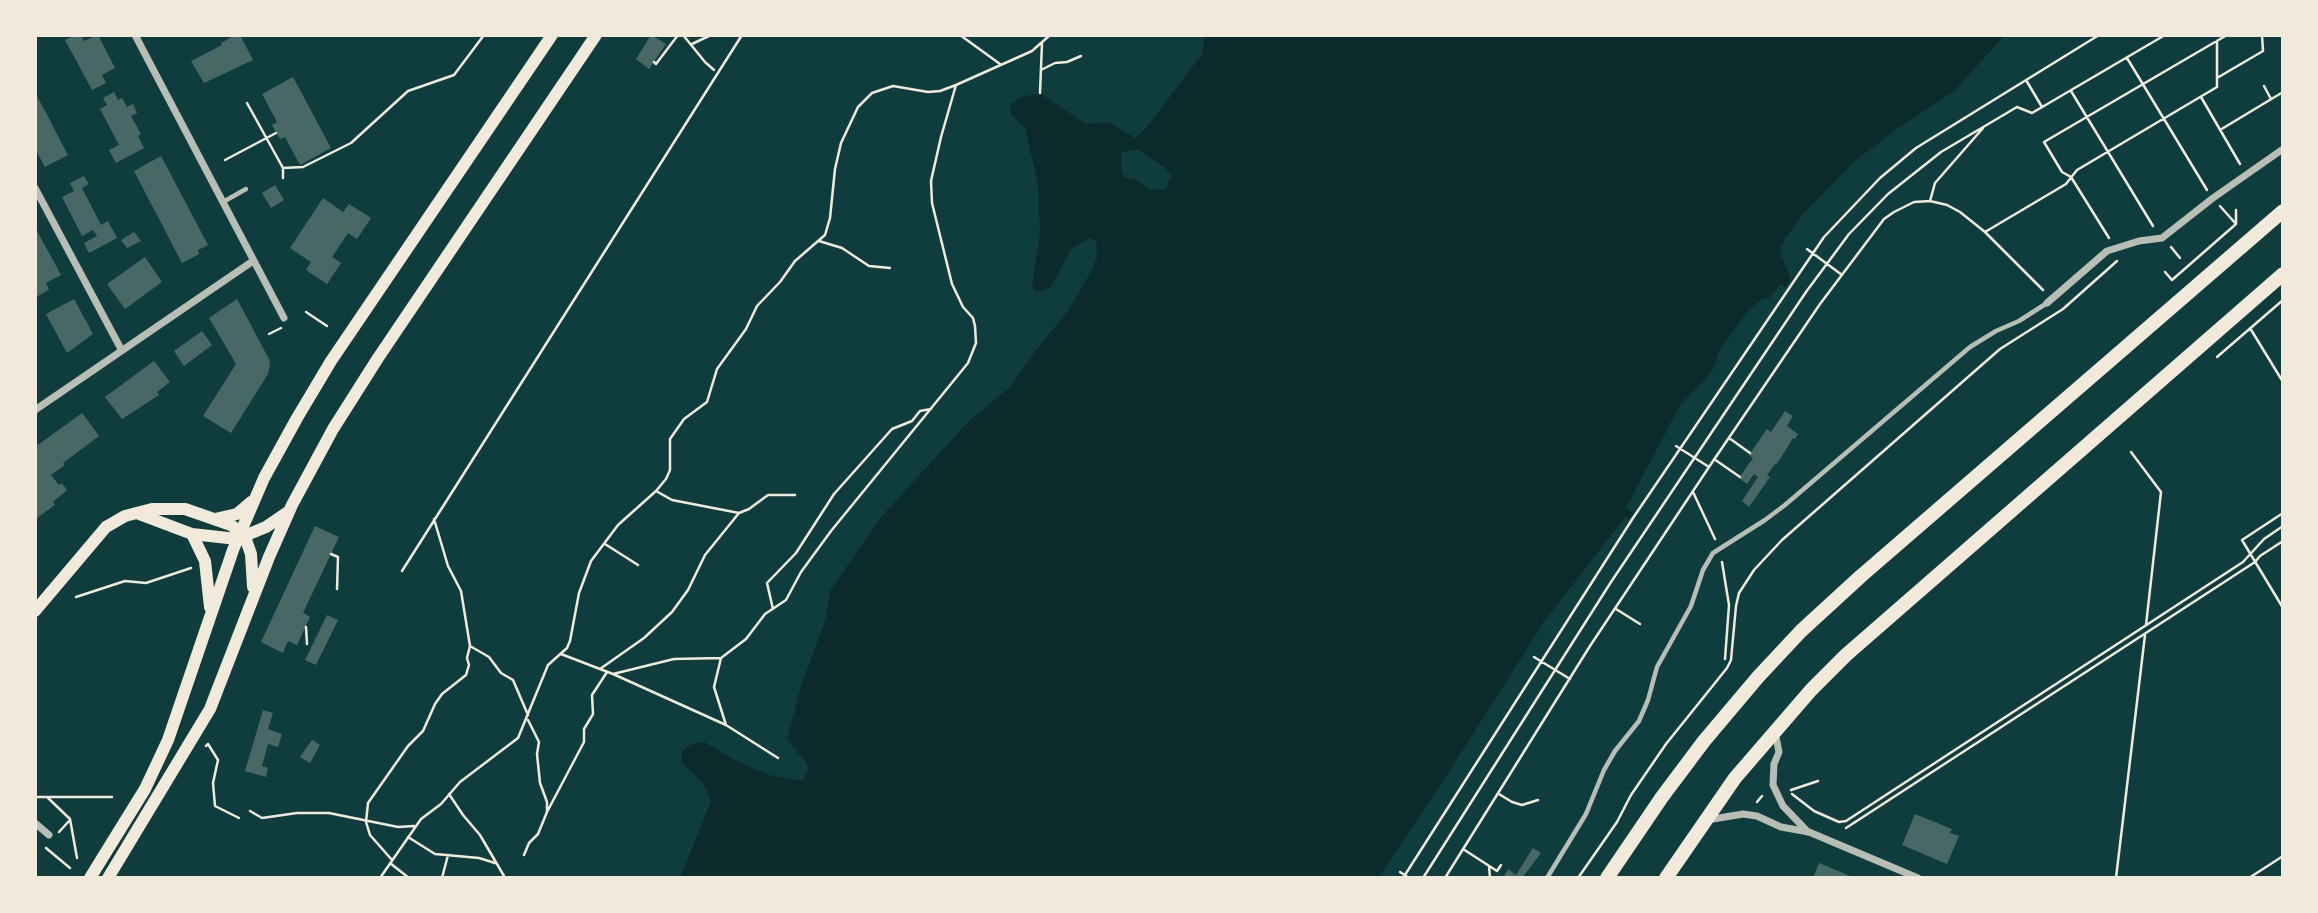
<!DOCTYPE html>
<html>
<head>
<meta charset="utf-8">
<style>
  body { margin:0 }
  #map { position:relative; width:2318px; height:913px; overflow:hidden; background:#0f3d3e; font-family:"Space Grotesk",sans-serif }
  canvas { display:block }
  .frame { position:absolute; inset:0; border:37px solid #f1e9da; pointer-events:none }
</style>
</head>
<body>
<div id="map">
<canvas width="2318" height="913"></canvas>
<div class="frame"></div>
</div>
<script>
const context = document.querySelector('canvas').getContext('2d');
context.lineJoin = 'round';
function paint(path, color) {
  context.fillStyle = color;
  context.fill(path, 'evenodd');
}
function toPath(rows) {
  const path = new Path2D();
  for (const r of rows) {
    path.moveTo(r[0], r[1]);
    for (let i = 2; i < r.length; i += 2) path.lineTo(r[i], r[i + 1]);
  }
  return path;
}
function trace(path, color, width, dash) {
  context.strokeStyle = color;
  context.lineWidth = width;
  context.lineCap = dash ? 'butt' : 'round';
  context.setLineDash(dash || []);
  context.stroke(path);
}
const water = toPath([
  [1205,35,2005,35,1954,91,1894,131,1855,161,1803,214,1784,240,1780,253,1791,278,1789,282,1785,287,1780,284,1769,298,1762,299,1747,312,1719,351,1714,368,1709,375,1680,405,1626,508,1633,513,1629,519,1625,517,1544,622,1438,789,1378,878,680,878,711,801,703,783,682,763,682,751,690,745,704,742,737,761,769,775,803,781,808,769,806,762,787,740,800,689,825,621,830,591,881,517,969,421,1010,387,1036,350,1068,311,1092,270,1097,256,1096,241,1089,238,1071,249,1051,287,1042,291,1035,291,1032,283,1040,234,1038,184,1025,128,1011,114,1011,104,1021,97,1040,93,1086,124,1109,122,1135,138,1147,127,1202,54],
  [1139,150,1165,168,1171,175,1166,189,1151,190,1135,179,1124,177,1121,168,1121,152]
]);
const building = toPath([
  [75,35,81,35,84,41,98,35,115,68,102,75,106,83,92,90,65,40],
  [235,35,240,35,253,60,204,83,191,61,222,45,221,43],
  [651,35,666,44,649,69,636,59],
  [293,77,331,148,300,165,285,137,280,139,272,125,277,122,262,94],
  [35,92,68,155,45,167,35,149],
  [114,92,118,100,122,98,127,107,133,104,137,113,131,116,141,134,138,136,144,148,116,163,109,150,119,145,100,109,107,105,103,98],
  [161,156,208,245,198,250,199,254,182,263,134,171],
  [84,176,89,184,82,188,101,225,108,221,117,238,89,253,84,243,97,236,93,230,82,236,62,197,74,191,70,183],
  [275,185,284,200,271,208,262,193],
  [323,198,343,212,349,204,371,218,357,239,348,233,332,257,341,263,327,284,306,270,311,262,290,248],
  [35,227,61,275,46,283,49,290,36,297],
  [134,232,141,241,127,248,121,240],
  [145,257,162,282,125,309,107,284],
  [74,299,93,334,67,353,46,314],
  [237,299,269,359,270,365,268,374,231,433,203,416,236,364,209,318],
  [202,331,212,345,184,366,174,351],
  [154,361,170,382,157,392,159,395,122,419,105,397],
  [1785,411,1793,416,1787,426,1798,434,1795,439,1793,438,1777,464,1776,463,1767,475,1770,477,1749,507,1742,501,1758,477,1754,474,1747,484,1739,478,1753,458,1749,455,1767,429,1771,432],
  [82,413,99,436,63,463,65,465,51,475,59,485,62,483,67,490,53,502,55,505,37,518,35,515,35,447],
  [315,526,339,537,303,613,310,617,297,645,288,641,283,653,261,642],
  [327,615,338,620,316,665,305,660],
  [263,710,273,713,268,729,282,734,278,747,268,744,262,766,268,768,266,777,245,771],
  [312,740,320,745,310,763,300,757],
  [1915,814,1952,829,1950,833,1959,836,1947,864,1902,845],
  [1533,848,1541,853,1522,878,1503,878,1508,869,1516,875],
  [1819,863,1855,878,1813,878]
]);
const path = toPath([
  [683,35,705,62,714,70],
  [960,35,1000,64],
  [2217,41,2217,78],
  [692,44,711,35],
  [2127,58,2207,190],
  [654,62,656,64,678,35],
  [1041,70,1055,63,1067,62,1081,56],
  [2026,80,2042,107],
  [2264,86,2271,99],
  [2071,91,2153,226],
  [1040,93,1042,43],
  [2201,97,2240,164],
  [247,103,283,168,283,178],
  [2220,130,2283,92],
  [225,160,276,133],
  [283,168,303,167,351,143,408,91,454,75,484,35],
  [1930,201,1935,183,1983,128],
  [2236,224,2236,210],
  [1985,232,2066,184,2077,170,2217,87,2217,78,2263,51,2262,35],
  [2109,238,2071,177,2062,172,2044,142,2227,35],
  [819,241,842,248,869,266,890,268],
  [2171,247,2180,258],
  [1807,249,1842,275],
  [2165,272,2172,280,2236,224,2220,206],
  [306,312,327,326],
  [2250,328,2283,382],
  [269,334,281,328],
  [2217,357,2283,300],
  [1729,438,1750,453],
  [1676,446,1709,467],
  [2131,452,2161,492,2146,625],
  [1714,459,1740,477],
  [656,491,672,500,739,513,749,509,768,495,795,495],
  [1693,492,1715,539],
  [2283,513,2242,540,2283,608],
  [605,544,638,565],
  [331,554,338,557,337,589],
  [1722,562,1729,605,1725,659],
  [402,571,742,35],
  [76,597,125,581,146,583,191,568],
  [773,609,767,583,796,553,834,494,892,429,912,421,920,411,931,409],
  [1616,609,1640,624],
  [306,627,307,644],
  [470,646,489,657,501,673,513,680,528,715],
  [561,654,613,674,726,725,778,758],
  [1534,657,1570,679],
  [721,658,714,687,726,725],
  [600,669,644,638,672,612,688,590,705,555,739,513],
  [613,674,674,659,721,658,746,639,765,614,786,600,801,572,831,531,968,363,976,343,975,326,973,318,963,307,952,284,932,203,931,181,941,137,956,85],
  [206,746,208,744,218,760,213,783,215,806,239,818],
  [1791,790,1818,781],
  [449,794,463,815,480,835,504,876],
  [1499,794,1512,802,1522,805,1538,800],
  [1792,794,1814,811,1839,822,1846,821,2243,562,2264,539,2283,526],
  [35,797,112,797],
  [47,797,70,819,77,858],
  [1757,802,1762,796],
  [250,811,262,818,297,813,329,813,398,827,414,826],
  [547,812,584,742,584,729,593,714,592,695,607,672],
  [1846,828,2255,562,2260,556,2283,541],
  [59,832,69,821],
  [408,837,435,854,479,858,495,863],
  [46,848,70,868],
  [1463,849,1497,871,1501,865],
  [524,855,529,843,538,834,547,812,547,802,540,783,537,754,539,742,528,720],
  [392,860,370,835,366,822,368,803,408,746,423,731,435,704,442,694,466,675,469,665,467,658,470,646,461,591,448,566,434,519],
  [390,863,409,878],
  [1489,866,1490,878],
  [1400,872,1409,878],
  [380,878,421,819,441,804,460,782,518,738,548,665,567,648,570,641,579,593,591,561,618,525,656,491,666,479,670,470,670,439,684,419,707,402,717,369,746,329,757,306,780,282,795,261,825,235,830,218,835,169,841,143,858,107,872,93,893,86,928,92,940,91,956,85,1032,51,1050,35],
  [442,878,448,855],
  [1403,878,1633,518,1824,237,1880,178,1916,148,2099,35],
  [1423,878,1611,582,1806,292,1849,234,1888,194,1941,152,2017,107,2032,113,2165,35],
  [1445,878,1590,646,1709,467,1820,304,1884,219,1894,212,1914,202,1930,201,1947,205,1960,212,1985,232,2043,290],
  [1578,878,1617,822,1631,795,1666,744,1727,668,1731,660,1736,606,1739,593,1754,570,1782,540,2000,349,2063,309,2117,261],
  [2116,878,2145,635],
  [2249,878,2283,856],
  [2279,878,2283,876]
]);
const service = toPath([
  [223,202,246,189],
  [1547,878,1586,814,1604,770,1615,751,1639,721,1648,700,1657,667,1691,606,1703,570,1713,553,1765,520,1785,505,1970,347,1996,331,2019,321,2047,303]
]);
const minor = toPath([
  [135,35,284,318],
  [35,188,121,349],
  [2047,303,2107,251,2139,241,2162,238,2213,198,2283,149],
  [35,410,253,261],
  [1775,732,1779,752,1774,764,1773,785,1783,806,1808,832],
  [1707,820,1743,814,1757,816,1781,827,1809,832,1918,878],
  [35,823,49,835]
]);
const secondary = toPath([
  [139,514,192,534,237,539,266,527,288,512],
  [215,519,237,514,251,502],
  [192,534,205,561,210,607],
  [35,611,106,527,125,516,152,509,185,509,231,525,240,532,245,537,251,554,253,587],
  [90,878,145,789,168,740,233,550,264,478,297,418,331,361,552,35],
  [108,878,210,709,269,557,292,505,333,429,378,358,596,35]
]);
const primary = toPath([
  [1607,878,1662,797,1704,741,1758,677,1801,631,1861,576,2283,211],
  [1666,878,1735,778,1811,690,1846,655,2283,274]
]);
paint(water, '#0a2a2b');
paint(building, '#486865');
trace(path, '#f1e9da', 2.5);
trace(service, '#b8beb3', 4.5);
trace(minor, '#b8beb3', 7);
trace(secondary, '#f1e9da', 12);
trace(primary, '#f1e9da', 14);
</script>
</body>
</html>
